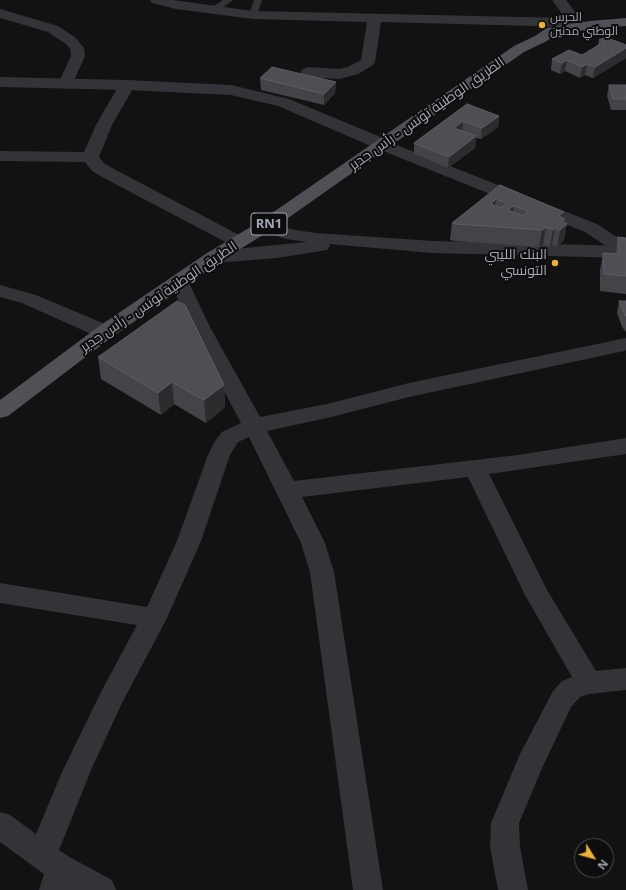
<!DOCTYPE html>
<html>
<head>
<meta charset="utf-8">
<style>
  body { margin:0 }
  #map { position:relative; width:626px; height:890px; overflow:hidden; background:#121213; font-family:"Open Sans",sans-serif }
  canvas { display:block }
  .north { position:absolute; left:574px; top:838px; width:40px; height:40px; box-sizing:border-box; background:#0d0d0e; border:1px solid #494b50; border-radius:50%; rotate:127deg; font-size:11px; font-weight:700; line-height:16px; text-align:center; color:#a3a8b4 }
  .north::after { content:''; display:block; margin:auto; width:14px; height:18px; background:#eeb12f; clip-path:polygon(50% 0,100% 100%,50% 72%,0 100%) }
</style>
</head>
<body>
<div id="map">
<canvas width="626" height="890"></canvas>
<div class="north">N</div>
</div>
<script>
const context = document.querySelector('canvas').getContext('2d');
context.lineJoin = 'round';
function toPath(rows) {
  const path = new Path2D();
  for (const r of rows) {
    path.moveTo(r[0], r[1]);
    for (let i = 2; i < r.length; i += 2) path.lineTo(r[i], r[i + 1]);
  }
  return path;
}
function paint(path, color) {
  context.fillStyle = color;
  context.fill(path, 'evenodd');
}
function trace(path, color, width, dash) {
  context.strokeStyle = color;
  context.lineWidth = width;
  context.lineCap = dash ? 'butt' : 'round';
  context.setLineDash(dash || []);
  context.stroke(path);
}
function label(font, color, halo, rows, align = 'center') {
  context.font = font + ' "Open Sans",Cairo,sans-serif';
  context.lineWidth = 4;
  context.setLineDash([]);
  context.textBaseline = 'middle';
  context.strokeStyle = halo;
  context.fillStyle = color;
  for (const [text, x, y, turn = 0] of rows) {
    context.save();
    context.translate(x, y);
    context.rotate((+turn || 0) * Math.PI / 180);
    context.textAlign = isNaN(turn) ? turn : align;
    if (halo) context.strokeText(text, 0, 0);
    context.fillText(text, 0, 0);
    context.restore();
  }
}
const service = toPath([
  [223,0,233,0,217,12,211,12,210,10,211,8,223,0],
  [254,0,262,0,257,15,253,18,249,15,254,0]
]);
const minor = toPath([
  [150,0,173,0,253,11,565,18,552,0,566,0,581,20,602,30,604,33,602,36,597,37,573,27,381,22,375,62,373,65,358,74,339,79,308,77,303,75,300,72,303,69,308,67,339,69,348,67,361,60,367,22,253,19,176,9,152,3,150,0],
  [0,9,58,26,76,38,84,48,85,56,71,87,66,89,61,87,58,84,71,56,70,49,66,44,48,32,0,18,0,9],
  [127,80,132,82,135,85,112,125,99,157,104,163,114,169,245,238,248,242,245,246,239,247,233,246,102,177,92,171,85,162,0,161,0,151,84,152,96,125,119,85,122,82,127,80],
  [384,140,597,224,623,241,626,245,626,254,619,257,612,255,609,248,585,232,378,149,376,145,378,141,384,140],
  [179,275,186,277,188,281,210,327,260,417,327,404,409,383,626,338,626,350,624,351,409,397,327,418,267,431,294,481,518,455,626,438,626,454,489,474,547,590,596,671,626,668,626,690,589,694,580,697,571,707,543,766,519,823,520,847,528,890,498,890,490,847,491,823,520,754,553,691,562,681,572,677,525,595,468,477,302,497,325,543,334,572,383,890,353,890,310,572,301,543,249,437,238,442,230,455,201,541,167,618,122,703,91,770,59,850,71,858,112,880,116,890,39,890,44,874,0,842,0,812,10,815,36,834,63,770,102,690,137,625,0,603,0,583,147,607,177,541,208,455,215,441,222,432,241,423,190,327,170,281,172,277,179,275],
  [0,285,36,295,112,327,115,332,112,337,105,338,98,337,22,303,0,297,0,285]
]);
const tertiary = toPath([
  [0,77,127,80,231,85,289,99,390,141,392,145,390,149,384,150,378,149,278,106,231,95,127,90,0,87,0,77],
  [265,221,295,230,316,233,433,241,626,246,626,258,433,253,329,244,330,246,327,250,277,258,214,263,207,261,205,257,207,253,214,251,307,242,286,239,259,230,256,226,259,222,265,221]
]);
const primary = toPath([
  [626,18,626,26,590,29,556,35,545,42,524,52,271,230,221,261,112,337,8,416,0,418,0,400,98,327,207,253,259,222,514,46,535,36,547,28,590,21,626,18]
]);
const wall = toPath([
  [599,40,626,45,626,58,593,78,585,75,580,78,565,71,560,74,551,70,552,59,582,55,598,45],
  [260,78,336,82,335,93,324,105,261,90],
  [609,85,626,85,626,110,611,110,607,96],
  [467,104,499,116,498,127,481,139,476,138,475,148,448,168,414,154,414,143],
  [500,185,564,212,563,218,565,219,564,222,567,224,564,240,557,247,552,245,550,247,543,244,539,247,455,241,450,240,452,223],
  [618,237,626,238,626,294,600,291,600,270,603,253,615,254],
  [619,301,626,301,626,332,622,327,617,313],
  [98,357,224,385,225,407,206,423,174,404,161,415,101,379]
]);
const shadedWall = toPath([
  [626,48,626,58,593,78,595,67],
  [567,60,565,71,560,74,562,63],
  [587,64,585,75,580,78,582,67],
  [336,82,335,93,324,105,324,94],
  [499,116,498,127,481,139,482,128],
  [463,121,462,132,454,128],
  [476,136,475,148,448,168,449,157],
  [496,199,494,216,491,204],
  [514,206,511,222,508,210],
  [564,212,561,229,559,216],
  [565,219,564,227,567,224,564,240,557,247,562,221],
  [546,227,543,244,539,247,542,230],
  [555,228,552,245,550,247,553,230],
  [172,382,174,404,161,415,158,393],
  [224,385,225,407,206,423,204,400]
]);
const building = toPath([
  [605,37,626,45,626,48,595,67,587,64,582,67,567,60,562,63,552,59,569,50,582,55,604,42,599,40,605,37],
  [272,67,336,82,324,94,260,78,272,67],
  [609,85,626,85,626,99,613,99,609,85],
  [467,104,499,116,482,128,463,121,454,128,476,136,449,157,414,143,467,104],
  [500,185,564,212,559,216,565,219,562,221,567,224,560,230,555,228,553,230,546,227,542,230,456,224,452,223,500,185],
  [496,199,507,203,501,208,491,204,496,199],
  [514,206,528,211,523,216,508,210,514,206],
  [618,237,626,238,626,276,604,274,603,253,619,254,618,237],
  [177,301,185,305,224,385,204,400,172,382,158,393,98,357,177,301],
  [619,301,626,301,626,316,625,315,619,301]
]);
const markers = [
  [542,25,4,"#eeb12f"],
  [555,263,4,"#eeb12f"]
];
const farPoinames = [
  ["الحرس",550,18],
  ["الوطني مدنين",550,32]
];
const shields = [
  [269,224,36]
];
const shieldNames = [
  ["RN1",269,224]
];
const streetNames = [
  ["الطريق الوطنية تونس - رأس جدير",427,114,-35],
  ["الطريق الوطنية تونس - رأس جدير",159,297,-34]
];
const poiNames = [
  ["البنك الليبي",547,255],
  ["التونسي",547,271]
];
paint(service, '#333438');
paint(minor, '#333438');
paint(tertiary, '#333438');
paint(primary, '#4f5157');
paint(wall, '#434448');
paint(shadedWall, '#2b2c2e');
paint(building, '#4e4f54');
trace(building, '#5b5d63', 1);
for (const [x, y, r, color] of markers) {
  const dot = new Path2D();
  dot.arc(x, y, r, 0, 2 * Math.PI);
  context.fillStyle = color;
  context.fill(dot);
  trace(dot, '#0d0d0e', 1.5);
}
label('12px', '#a3a8b4', '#0d0d0e', farPoinames, 'left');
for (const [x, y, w] of shields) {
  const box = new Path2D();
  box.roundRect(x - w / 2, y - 11, w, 22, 3);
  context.fillStyle = '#0d0d0e';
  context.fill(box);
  trace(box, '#a3a8b4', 1);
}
label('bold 13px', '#a3a8b4', null, shieldNames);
label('14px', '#a3a8b4', '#0d0d0e', streetNames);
label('14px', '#a3a8b4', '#0d0d0e', poiNames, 'right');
</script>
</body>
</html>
